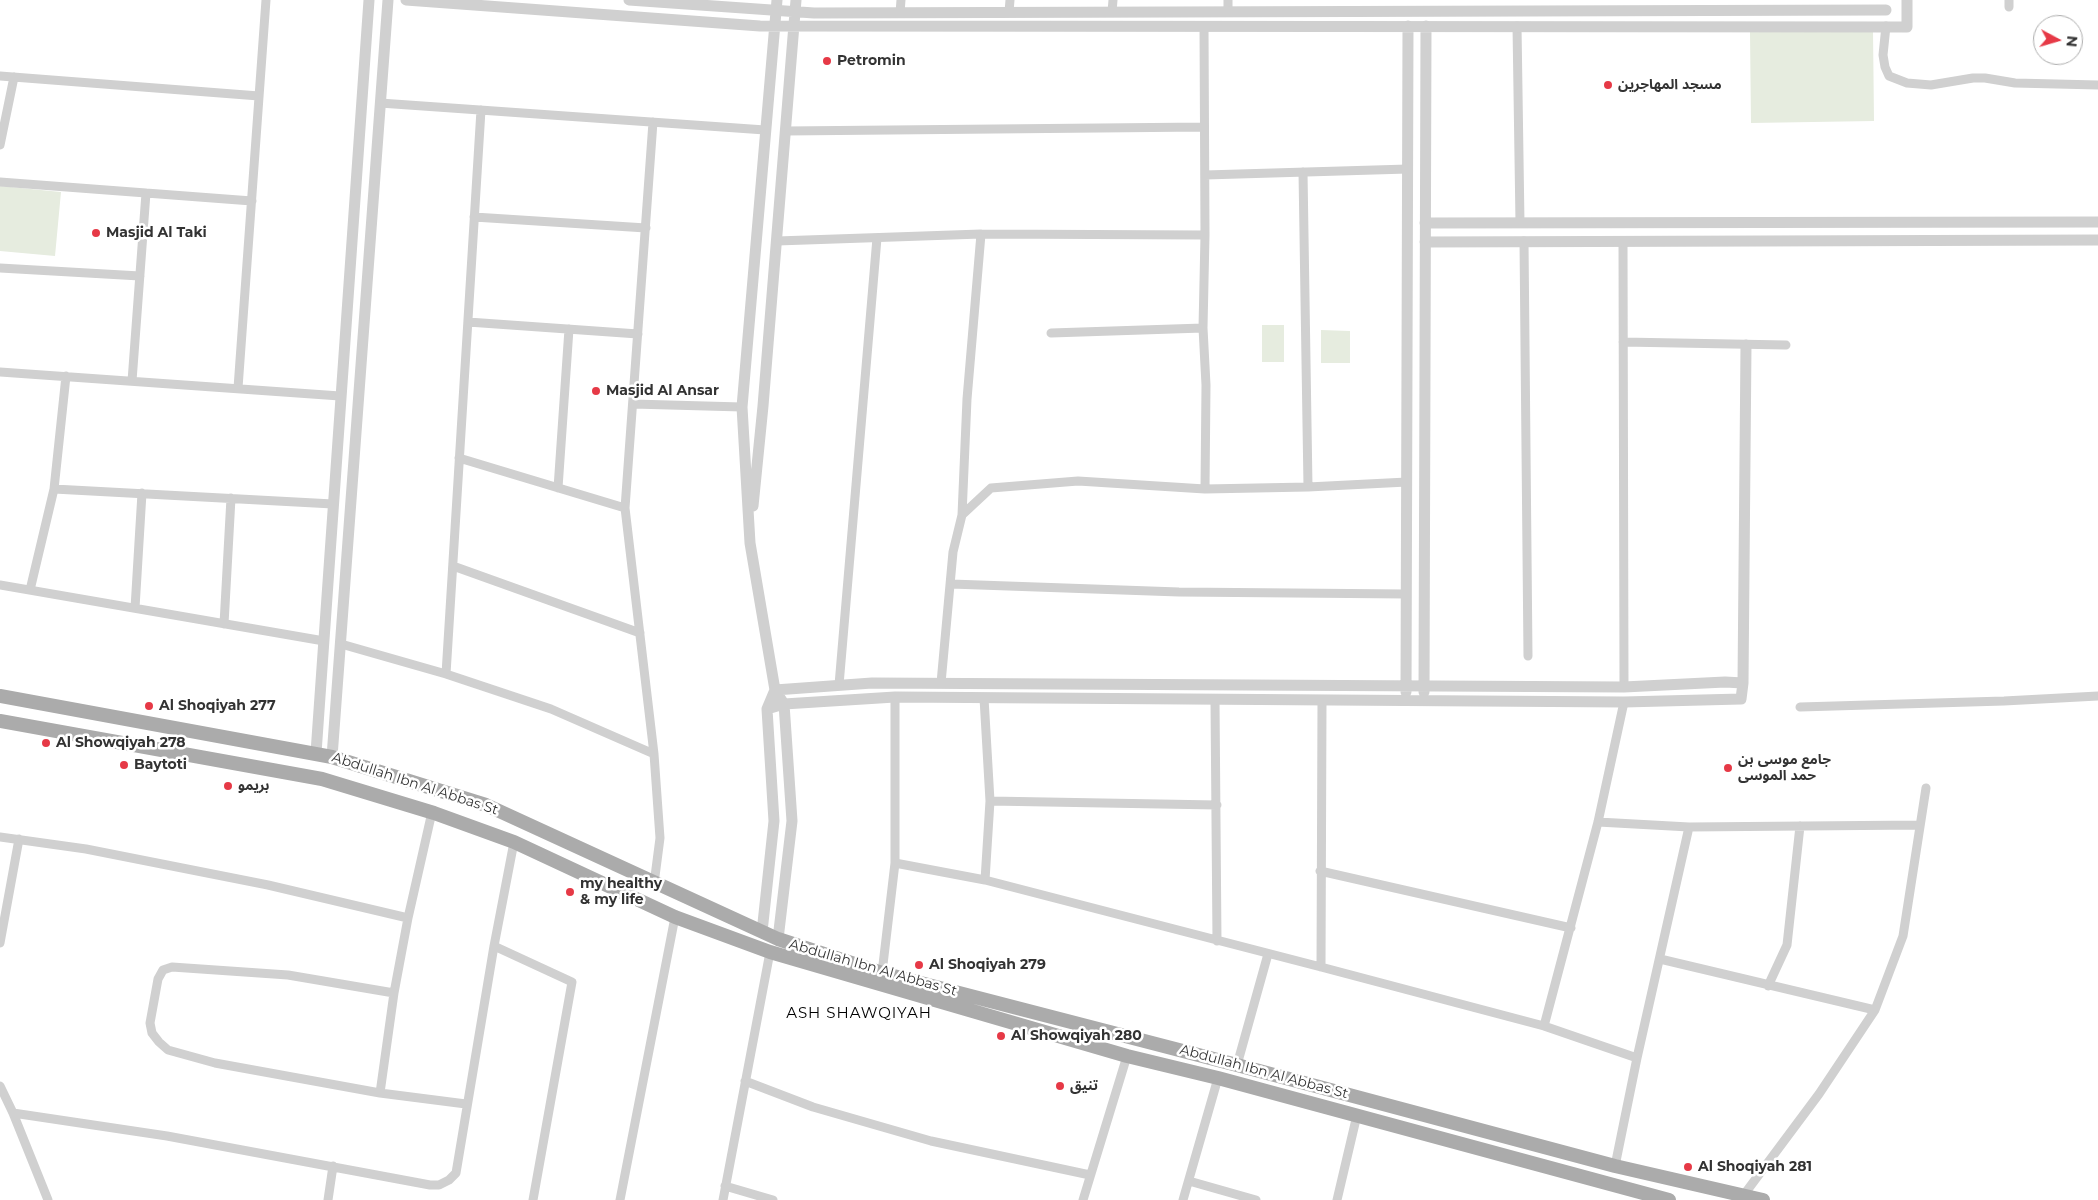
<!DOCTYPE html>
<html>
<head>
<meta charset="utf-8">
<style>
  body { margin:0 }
  #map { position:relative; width:2098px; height:1200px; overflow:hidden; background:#fff; font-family:Montserrat,sans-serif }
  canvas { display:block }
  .north { position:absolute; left:2033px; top:15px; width:50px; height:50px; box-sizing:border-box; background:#fff; border:1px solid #adadad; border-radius:50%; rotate:96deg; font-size:14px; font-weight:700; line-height:20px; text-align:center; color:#333 }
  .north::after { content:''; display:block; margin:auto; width:18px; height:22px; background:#e63946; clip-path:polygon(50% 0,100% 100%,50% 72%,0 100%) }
</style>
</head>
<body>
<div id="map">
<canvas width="2098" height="1200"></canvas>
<div class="north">N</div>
</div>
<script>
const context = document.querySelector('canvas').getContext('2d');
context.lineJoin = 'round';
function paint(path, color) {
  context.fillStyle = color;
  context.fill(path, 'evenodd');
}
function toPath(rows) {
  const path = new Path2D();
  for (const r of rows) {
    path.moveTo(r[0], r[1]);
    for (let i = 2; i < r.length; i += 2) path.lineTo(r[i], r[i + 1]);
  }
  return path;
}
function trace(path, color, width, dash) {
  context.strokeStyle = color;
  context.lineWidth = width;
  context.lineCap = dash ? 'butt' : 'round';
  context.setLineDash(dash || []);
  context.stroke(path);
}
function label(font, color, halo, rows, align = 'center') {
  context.font = font + ' Montserrat,"Noto Sans Arabic",sans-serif';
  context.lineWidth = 5;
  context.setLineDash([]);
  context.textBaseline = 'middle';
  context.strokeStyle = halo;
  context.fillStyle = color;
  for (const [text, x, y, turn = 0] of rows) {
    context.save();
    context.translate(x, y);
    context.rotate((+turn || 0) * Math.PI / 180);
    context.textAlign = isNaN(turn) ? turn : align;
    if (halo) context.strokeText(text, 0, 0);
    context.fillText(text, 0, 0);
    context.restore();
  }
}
const green = toPath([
  [1873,31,1874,121,1751,123,1750,32],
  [0,186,61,192,55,256,0,251],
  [1262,325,1284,325,1284,362,1262,362],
  [1321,330,1350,331,1350,363,1321,363]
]);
const minor = toPath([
  [2009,0,2009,7],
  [1009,12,1010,0],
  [1112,12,1113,0],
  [1228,12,1228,0],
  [900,13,901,0],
  [1204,26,1205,235,1203,328,1206,385,1205,489],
  [1517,26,1520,223],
  [1886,26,1883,55,1885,67,1889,76,1907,83,1931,85,1973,78,1985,78,2015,83,2098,85],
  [0,76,259,96],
  [380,103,765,130],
  [653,122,625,508,654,754,660,838,654,884],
  [786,131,1204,127],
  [0,145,14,77],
  [1303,172,1308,487],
  [1205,175,1408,169],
  [0,182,252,201],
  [474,217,646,228],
  [777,241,981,234,1205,235],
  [1524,241,1528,656],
  [1623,241,1624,687],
  [0,268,140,276],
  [468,322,638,334],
  [1051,333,1203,328],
  [1623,342,1786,345],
  [0,372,340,396],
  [132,381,146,193],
  [238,388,266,0],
  [633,404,742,407],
  [459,458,625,508],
  [558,488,569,329],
  [54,489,333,504],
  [962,515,967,399,981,234],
  [453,566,640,633],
  [951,584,1179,592,1406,594],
  [0,585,324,641],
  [30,590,54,489,66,376],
  [135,608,142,493],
  [224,624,231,498],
  [341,644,446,674,551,709,654,754],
  [446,674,481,110],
  [941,683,953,552,962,515,991,488,1078,481,1205,489,1308,487,1407,482],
  [839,685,877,238],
  [984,698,990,801,985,880],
  [1215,700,1217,941],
  [1800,707,2004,701,2098,696],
  [990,801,1217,805],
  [1598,822,1689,827,1920,825],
  [0,837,86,849,268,885,408,918],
  [895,863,985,880,1321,967,1544,1026,1637,1058],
  [1320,871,1571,928],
  [0,943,19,839],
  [494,946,572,982,533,1200],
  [1660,959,1875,1010,1903,936,1926,788],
  [1321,967,1322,701],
  [882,973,895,863,895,697],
  [1768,986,1787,945,1800,826],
  [394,993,288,975,172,967,163,970,158,979,150,1023,152,1033,159,1042,168,1050,215,1063,380,1093,466,1104],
  [1544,1026,1598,822,1624,702],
  [1237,1065,1268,954],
  [745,1081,813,1107,931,1141,1090,1175],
  [0,1086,13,1113,48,1200],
  [380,1093,394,993,408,918,432,812],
  [13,1113,167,1136,430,1185,439,1185,449,1180,456,1173,494,946,514,842],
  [1615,1166,1637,1058,1689,827],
  [1189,1181,1256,1200],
  [725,1186,773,1200],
  [1743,1196,1819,1094,1875,1010],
  [328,1200,333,1166],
  [620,1200,675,917],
  [723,1200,770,952],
  [1083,1200,1127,1056],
  [1183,1200,1218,1078],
  [1337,1200,1357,1115]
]);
const tertiary = toPath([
  [406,0,760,26,1907,27,1907,0],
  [629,0,814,13,1886,10],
  [777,0,742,407,750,543,775,690,784,704,792,821,778,939],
  [1425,223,2098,222],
  [1425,242,2098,240],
  [753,506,763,406,796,0],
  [775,690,872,683,1624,687,1725,682,1743,683],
  [1406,692,1408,26],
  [1424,692,1426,26],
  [767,709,784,704,895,697,1624,702,1741,699,1743,683,1746,345],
  [316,753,369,0],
  [332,757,388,0],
  [762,932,774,821,767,709,775,690]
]);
const primary = toPath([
  [0,696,332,757,486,805,778,939,882,973,1237,1065,1615,1166,1763,1200],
  [0,721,322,779,434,813,514,842,675,917,770,952,1127,1056,1218,1078,1669,1200]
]);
const markers = [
  [827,61,5,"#e63946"],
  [1608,85,5,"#e63946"],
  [96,233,5,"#e63946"],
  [596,391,5,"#e63946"],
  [149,706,5,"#e63946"],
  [46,743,5,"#e63946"],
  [124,765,5,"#e63946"],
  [1728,768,5,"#e63946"],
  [228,786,5,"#e63946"],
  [570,892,5,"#e63946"],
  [919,965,5,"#e63946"],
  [1001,1036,5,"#e63946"],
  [1060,1086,5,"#e63946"],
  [1688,1167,5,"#e63946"]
];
const poiNames = [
  ["Petromin",837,61],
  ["مسجد المهاجرين",1618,85],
  ["Masjid Al Taki",106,233],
  ["Masjid Al Ansar",606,391],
  ["Al Shoqiyah 277",159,706],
  ["Al Showqiyah 278",56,743],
  ["جامع موسى بن",1738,760],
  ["حمد الموسى",1738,776],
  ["Baytoti",134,765],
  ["بريمو",238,786],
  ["my healthy",580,884],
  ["& my life",580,900],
  ["Al Shoqiyah 279",929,965],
  ["Al Showqiyah 280",1011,1036],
  ["تنيق",1070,1086],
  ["Al Shoqiyah 281",1698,1167]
];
const streetNames = [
  ["Abdullah Ibn Al Abbas St",415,784,18],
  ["Abdullah Ibn Al Abbas St",873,968,16],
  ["Abdullah Ibn Al Abbas St",1264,1072,15]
];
const neighbourhoodNames = [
  ["ASH SHAWQIYAH",859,1014]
];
paint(green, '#e6ecdf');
trace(minor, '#d0d0d0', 9);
trace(tertiary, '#d0d0d0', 11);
trace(primary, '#ababab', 14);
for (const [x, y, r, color] of markers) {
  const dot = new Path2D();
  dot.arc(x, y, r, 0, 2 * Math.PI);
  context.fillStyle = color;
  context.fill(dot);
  trace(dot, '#fff', 2);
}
label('bold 14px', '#333', '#fff', poiNames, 'left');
label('14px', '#333', '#fff', streetNames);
context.letterSpacing = '1px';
label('15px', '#000', '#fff', neighbourhoodNames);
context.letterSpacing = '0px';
</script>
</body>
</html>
